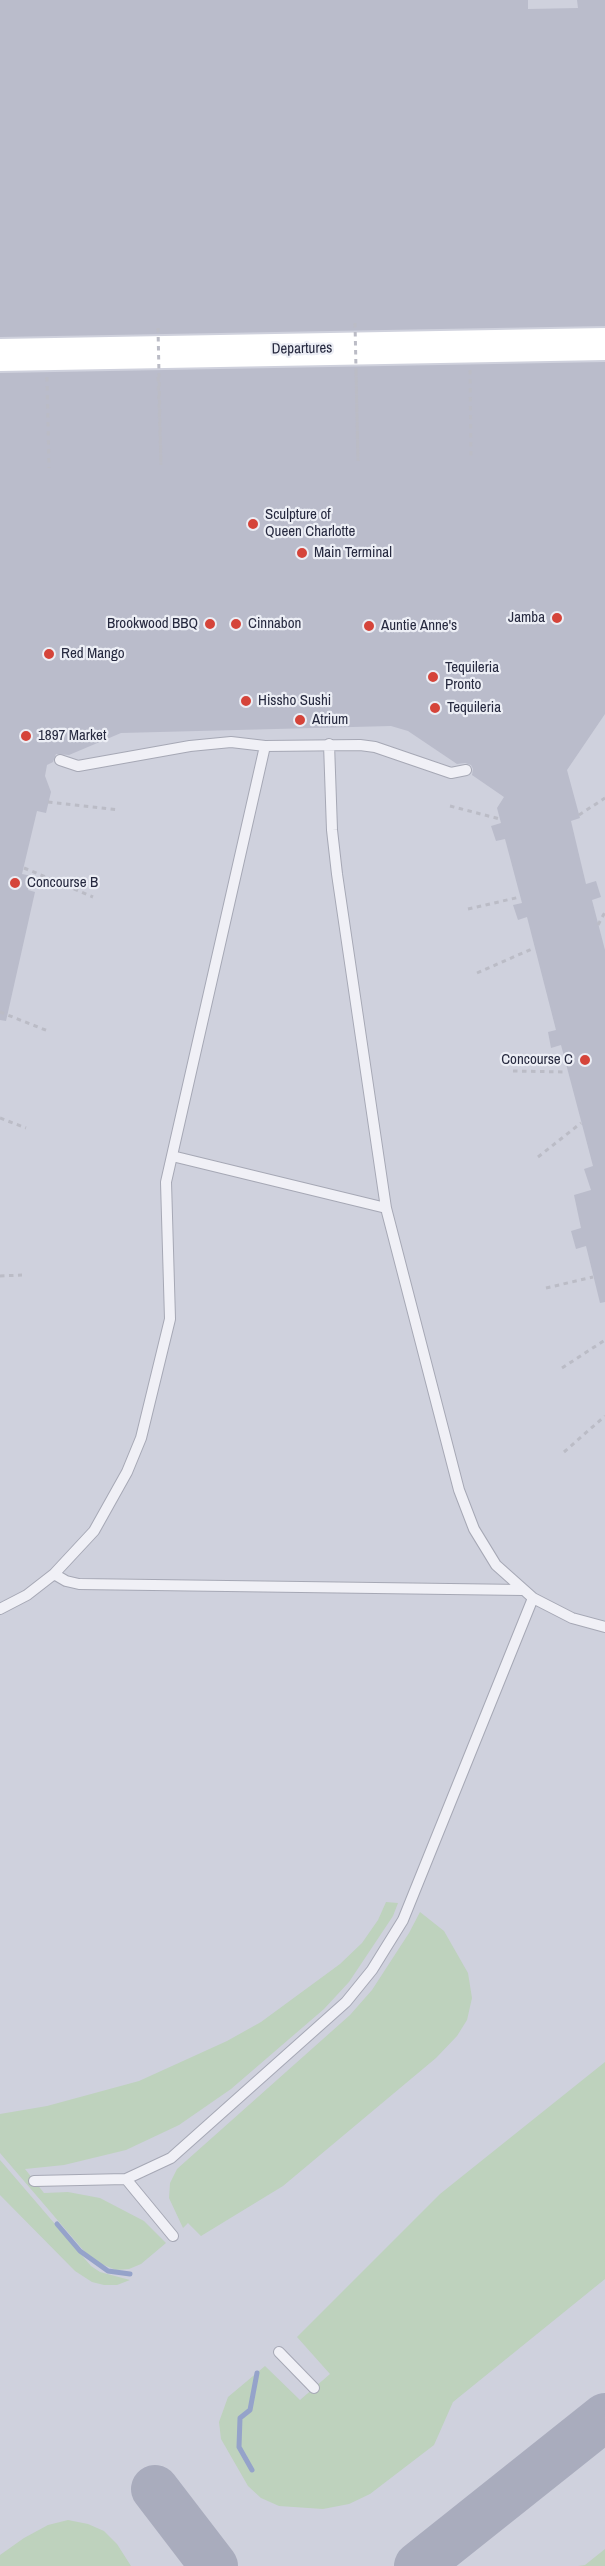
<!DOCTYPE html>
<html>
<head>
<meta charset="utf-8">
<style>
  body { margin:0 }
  canvas { display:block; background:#dddfe8 }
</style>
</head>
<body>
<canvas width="605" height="2566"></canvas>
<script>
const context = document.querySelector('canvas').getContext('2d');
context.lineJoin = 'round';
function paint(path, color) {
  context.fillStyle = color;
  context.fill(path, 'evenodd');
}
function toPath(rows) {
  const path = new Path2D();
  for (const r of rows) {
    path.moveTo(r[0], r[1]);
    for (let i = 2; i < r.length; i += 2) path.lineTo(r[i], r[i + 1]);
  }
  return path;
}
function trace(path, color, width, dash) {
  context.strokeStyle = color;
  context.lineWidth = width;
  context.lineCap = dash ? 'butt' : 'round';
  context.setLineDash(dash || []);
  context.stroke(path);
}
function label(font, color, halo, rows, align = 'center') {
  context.font = font + ' "Archivo Narrow",sans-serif';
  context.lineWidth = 4.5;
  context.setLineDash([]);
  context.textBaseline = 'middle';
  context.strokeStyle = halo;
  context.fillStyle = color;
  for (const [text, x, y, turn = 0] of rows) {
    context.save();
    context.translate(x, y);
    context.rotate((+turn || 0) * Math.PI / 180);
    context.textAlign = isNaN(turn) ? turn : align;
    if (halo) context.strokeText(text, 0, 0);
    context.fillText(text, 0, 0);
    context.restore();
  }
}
const built = toPath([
  [0,0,605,0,605,2566,0,2566]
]);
const green = toPath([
  [386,1902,398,1903,393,1916,349,1982,324,2009,231,2089,179,2125,126,2150,64,2165,25,2169,44,2193,68,2192,100,2198,144,2221,166,2243,141,2264,129,2269,116,2270,94,2261,84,2251,0,2153,0,2114,47,2106,139,2081,227,2041,261,2022,340,1964,362,1943,378,1920],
  [420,1912,444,1931,468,1973,472,1998,467,2020,457,2036,436,2058,283,2186,201,2236,188,2223,183,2228,169,2198,170,2183,177,2169,350,2015,372,1990,409,1933],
  [605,2062,605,2279,453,2402,434,2445,370,2494,349,2504,323,2509,279,2506,261,2498,248,2486,221,2439,219,2422,228,2397,265,2366,300,2400,330,2374,297,2337,440,2194],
  [0,2160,91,2266,100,2272,130,2280,117,2285,104,2285,92,2282,75,2271,0,2195],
  [68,2520,88,2524,104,2531,117,2544,131,2566,0,2566,0,2555,24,2538,48,2525],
  [605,2549,605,2566,578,2566,585,2565]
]);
const stream = toPath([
  [57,2224,80,2251,108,2271,130,2274],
  [252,2470,239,2447,240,2418,250,2410,257,2373]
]);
const taxiway = toPath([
  [155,2489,214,2566],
  [418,2566,605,2417]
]);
const building = toPath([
  [0,0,528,0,528,9,578,8,577,0,605,0,605,326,0,337],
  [605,362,605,714,567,770,580,818,571,821,586,884,596,881,601,897,592,900,605,950,605,1302,600,1303,586,1246,576,1249,571,1231,581,1228,574,1195,591,1190,584,1169,593,1166,561,1045,551,1048,548,1032,556,1030,527,917,518,920,513,905,522,903,505,839,496,841,491,826,501,823,497,808,504,797,472,775,473,769,471,765,465,763,457,764,408,731,391,726,121,733,69,755,56,754,53,762,47,765,45,776,51,792,46,813,37,811,22,874,32,876,28,890,35,892,6,1021,0,1020,0,373]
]);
const path = toPath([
  [470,370,471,458],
  [356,372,358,461],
  [47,377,49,468],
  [158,377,161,465],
  [48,802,119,810],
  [450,806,500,819],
  [579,815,605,798],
  [24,868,93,897],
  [468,909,520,897],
  [598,925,605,912],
  [477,973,534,948],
  [0,1012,48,1031],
  [513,1071,567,1072],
  [0,1118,26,1128],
  [538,1157,581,1123],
  [0,1276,22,1275],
  [546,1288,593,1277],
  [562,1368,605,1340],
  [564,1452,605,1416]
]);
const lane = toPath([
  [329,744,332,830,337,874,386,1208,459,1490,474,1529,496,1565,533,1598,572,1618,605,1627],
  [60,760,78,766,190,746,231,742,265,746,360,745,375,747,451,773,466,770],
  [172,1156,386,1208],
  [54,1574,66,1581,79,1584,523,1590],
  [0,1609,27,1595,54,1574,94,1531,127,1472,141,1438,170,1319,166,1182,265,746],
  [126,2179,173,2236],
  [34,2181,126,2179,171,2158,346,2002,372,1970,403,1920,533,1598],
  [279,2352,314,2388]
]);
const secondary = toPath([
  [0,355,605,344]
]);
const pathBridge = toPath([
  [355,323,358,461],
  [158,328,161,465]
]);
const markers = [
  [253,524,6,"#d5443a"],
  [302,553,6,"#d5443a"],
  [557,618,6,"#d5443a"],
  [210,624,6,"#d5443a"],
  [236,624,6,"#d5443a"],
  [369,626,6,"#d5443a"],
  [49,654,6,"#d5443a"],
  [433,677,6,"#d5443a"],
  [246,701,6,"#d5443a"],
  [435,708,6,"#d5443a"],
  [300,720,6,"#d5443a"],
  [26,736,6,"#d5443a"],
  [15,883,6,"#d5443a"],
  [585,1060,6,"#d5443a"]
];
const streetNames = [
  ["Departures",302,349,-1]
];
const poiNames = [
  ["Sculpture of",265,515],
  ["Queen Charlotte",265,532],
  ["Main Terminal",314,553],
  ["Jamba",545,618,"right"],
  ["Brookwood BBQ",198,624,"right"],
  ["Cinnabon",248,624],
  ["Auntie Anne's",381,626],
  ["Red Mango",61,654],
  ["Tequileria",445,668],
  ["Pronto",445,685],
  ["Hissho Sushi",258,701],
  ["Tequileria",447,708],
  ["Atrium",312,720],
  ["1897 Market",38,736],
  ["Concourse B",27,883],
  ["Concourse C",573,1060,"right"]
];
paint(built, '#cfd1dd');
paint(green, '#bed2bd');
trace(stream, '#95a3ca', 5);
trace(taxiway, '#a9acbd', 48);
paint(building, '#babccb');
trace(lane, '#a6a8b5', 12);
trace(path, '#bbbcc6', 3, [4.5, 4.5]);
trace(lane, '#f0f0f6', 10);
trace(secondary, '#fff', 32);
trace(pathBridge, '#bbbcc6', 3, [4.5, 4.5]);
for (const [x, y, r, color] of markers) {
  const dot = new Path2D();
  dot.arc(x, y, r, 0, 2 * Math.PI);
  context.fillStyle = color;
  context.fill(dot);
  trace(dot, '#eceef5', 2);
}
label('15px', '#26293f', '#eceef5', streetNames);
label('15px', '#26293f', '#eceef5', poiNames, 'left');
</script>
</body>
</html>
